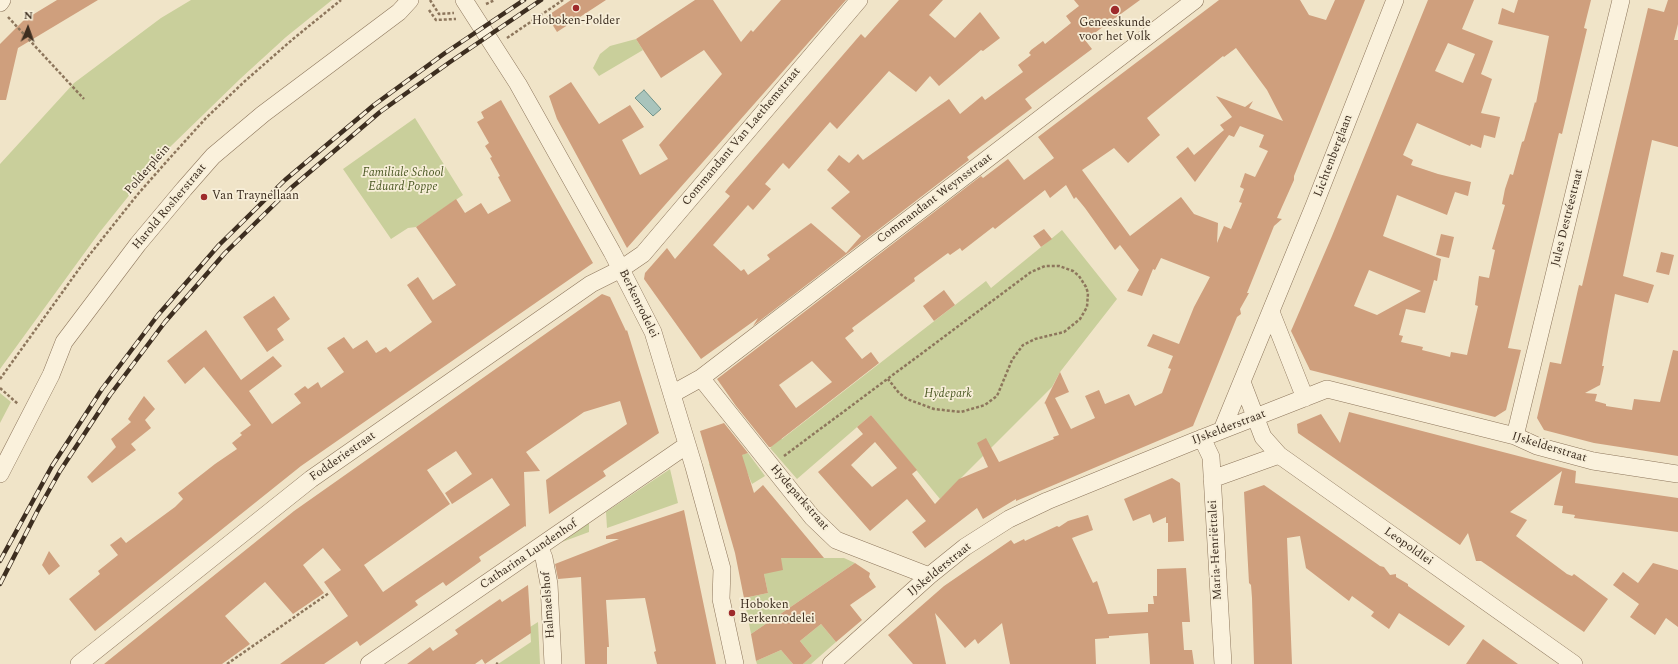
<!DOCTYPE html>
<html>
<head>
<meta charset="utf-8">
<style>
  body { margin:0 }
  #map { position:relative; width:1678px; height:664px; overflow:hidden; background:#f0e4c8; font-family:Spectral,serif }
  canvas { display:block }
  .north { position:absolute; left:8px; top:8px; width:40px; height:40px; -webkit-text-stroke:3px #f7eed8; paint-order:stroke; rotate:2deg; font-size:11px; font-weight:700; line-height:16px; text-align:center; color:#3d2e20 }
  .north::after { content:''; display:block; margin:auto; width:14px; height:18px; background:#3d2e20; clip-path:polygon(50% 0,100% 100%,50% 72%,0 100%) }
</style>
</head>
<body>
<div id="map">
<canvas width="1678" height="664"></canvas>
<div class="north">N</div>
</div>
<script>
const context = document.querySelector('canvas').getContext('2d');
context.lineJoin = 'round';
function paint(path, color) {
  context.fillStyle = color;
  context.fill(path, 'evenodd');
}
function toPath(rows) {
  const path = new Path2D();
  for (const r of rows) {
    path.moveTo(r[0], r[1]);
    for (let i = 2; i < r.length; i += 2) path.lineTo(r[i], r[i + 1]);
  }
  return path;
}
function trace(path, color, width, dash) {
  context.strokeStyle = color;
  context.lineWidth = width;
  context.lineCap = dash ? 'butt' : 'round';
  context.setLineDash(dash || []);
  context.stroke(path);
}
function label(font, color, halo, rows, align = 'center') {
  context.font = font + ' Spectral,serif';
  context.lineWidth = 3.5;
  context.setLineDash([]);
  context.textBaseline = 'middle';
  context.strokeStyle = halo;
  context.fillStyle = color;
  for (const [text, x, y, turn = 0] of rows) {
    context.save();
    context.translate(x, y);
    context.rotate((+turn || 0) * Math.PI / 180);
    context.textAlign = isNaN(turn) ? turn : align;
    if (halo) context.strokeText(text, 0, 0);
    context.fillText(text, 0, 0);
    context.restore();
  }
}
const green = toPath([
  [191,0,332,0,286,37,240,79,170,147,139,183,99,233,0,369,0,164,74,83,161,18],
  [636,39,643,50,599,76,593,68,600,54,610,46],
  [415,118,463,195,416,227,408,228,391,239,343,169],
  [1062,230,1117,299,1060,372,1052,387,940,499,871,415,797,479,770,448,781,438,782,439,986,281,991,288],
  [0,393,11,402,0,423],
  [748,453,765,476,752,484,747,472,715,482,709,464],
  [670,469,678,503,607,528,606,512],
  [589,523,589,532,562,542],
  [781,558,844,558,855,563,751,634,744,598,768,593,764,574],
  [538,622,540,664,498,664,531,642,530,627],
  [821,624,836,642,811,664,803,664,812,656,800,641],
  [781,650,793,664,757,664,756,661]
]);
const water = toPath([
  [644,90,661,109,653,116,635,98,644,90]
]);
const building = toPath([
  [57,0,98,0,18,48,6,100,0,100,0,44,24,20],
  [571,0,606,0,557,32,547,16],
  [695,0,713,0,741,42,751,30,753,32,781,0,846,0,627,248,557,119,549,96,571,82,599,124,630,105,644,127,622,140,640,175,668,159,659,145,722,74,704,50,661,78,636,39],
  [899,0,943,0,929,15,955,38,980,12,1000,38,983,51,981,50,939,86,930,76,916,92,889,71,837,129,830,122,789,169,783,163,765,184,771,189,753,210,748,205,713,245,741,271,744,269,748,275,770,259,767,255,811,223,846,253,861,236,831,208,850,192,827,170,839,155,849,163,858,154,863,160,949,99,960,114,982,96,985,100,1023,72,1018,65,1031,55,1029,53,1031,50,1043,41,1045,44,1071,23,1066,16,1079,6,1074,0,1140,0,1085,40,1092,49,1025,99,1032,108,967,157,969,160,753,326,758,318,701,359,644,279,645,273,667,248,675,259,730,196,725,192,728,188,861,34,865,38],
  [1219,0,1300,0,1309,15,1326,20,1335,0,1365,0,1294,176,1294,180,1277,218,1282,219,1274,226,1247,293,1249,293,1240,309,1241,314,1237,317,1193,426,1016,501,1016,499,983,519,977,508,925,548,912,532,926,521,907,499,870,531,818,472,863,434,857,427,871,415,917,470,912,474,935,504,959,479,988,467,977,443,986,438,999,462,1054,439,1053,437,1059,435,1045,403,1044,404,1060,372,1069,392,1055,398,1071,429,1095,418,1085,396,1099,390,1105,404,1129,394,1135,406,1162,393,1171,369,1168,368,1173,356,1147,346,1153,334,1179,344,1194,307,1210,277,1161,258,1155,270,1153,269,1142,296,1127,291,1139,270,1120,245,1115,250,1085,208,1076,197,1074,199,1066,185,1050,198,1045,190,995,229,993,227,962,251,960,248,950,255,948,253,914,278,915,281,852,328,854,331,845,338,862,359,871,352,879,363,771,447,769,447,736,406,717,379,981,176,983,178,1008,159,1024,180,1054,158,1038,137],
  [1236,48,1267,90,1283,121,1249,108,1253,101,1245,107,1216,96,1232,117,1220,125,1224,130,1194,155,1188,147,1176,157,1195,182,1229,135,1234,137,1240,126,1264,135,1259,147,1268,151,1255,177,1245,173,1240,187,1244,189,1239,202,1242,203,1231,229,1224,226,1217,243,1218,223,1194,214,1181,197,1130,236,1082,170,1114,148,1128,163,1160,135,1147,118,1223,56,1224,57],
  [812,361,832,382,796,408,779,385],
  [875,442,897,468,872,487,851,465],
  [1428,0,1474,0,1462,29,1493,41,1481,74,1492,79,1481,113,1500,117,1495,138,1484,135,1481,148,1471,144,1470,146,1417,123,1403,155,1413,160,1411,165,1438,174,1471,182,1468,196,1455,192,1447,215,1397,195,1383,236,1441,259,1437,281,1434,280,1425,313,1406,309,1399,335,1403,336,1401,342,1423,347,1422,350,1450,357,1451,352,1467,355,1478,306,1475,305,1479,276,1489,278,1495,250,1492,249,1505,205,1502,204,1505,189,1510,174,1513,175,1522,142,1524,141,1535,102,1536,103,1549,36,1498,24,1502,8,1514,13,1518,0,1591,0,1584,28,1587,29,1578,67,1562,134,1559,133,1508,348,1521,350,1506,410,1495,417,1310,370,1291,331,1332,236],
  [1448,43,1475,54,1463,83,1435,71],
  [1369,270,1421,291,1377,315,1354,306],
  [1668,0,1678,0,1678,24,1674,40,1678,40,1678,147,1652,140,1623,276,1654,285,1648,303,1615,294,1608,331,1602,366,1604,366,1600,385,1585,393,1597,394,1595,401,1606,404,1606,406,1632,410,1634,399,1660,402,1673,350,1678,351,1678,456,1594,443,1544,430,1537,418,1550,362,1561,364,1579,285,1582,286,1648,8,1664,12],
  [501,100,593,263,301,466,95,631,69,599,100,574,98,571,118,555,110,545,121,537,126,543,175,507,183,499,178,493,215,464,237,449,232,443,242,435,240,433,251,425,204,367,185,384,167,361,206,330,241,380,273,356,282,366,249,391,272,424,301,403,294,394,305,386,308,389,318,382,321,388,344,372,327,348,344,337,353,349,367,340,376,353,386,347,390,352,432,322,407,285,418,277,433,300,456,285,416,227,456,199,465,213,481,203,488,214,511,201,498,177,500,176,490,158,492,157,485,146,489,143,477,122,484,118,481,112],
  [1044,229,1052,239,1041,247,1033,236],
  [1441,234,1454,237,1449,258,1436,255],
  [1661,252,1674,255,1669,275,1656,272],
  [944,290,955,305,934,321,923,306],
  [602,294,610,297,626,331,627,330,659,433,603,471,606,476,549,514,546,480,627,424,620,401,584,412,526,452,540,471,524,472,526,527,525,526,479,557,481,561,446,586,443,582,415,601,418,605,360,646,357,641,324,664,280,664,348,616,324,582,341,570,323,548,303,565,324,593,293,614,265,582,225,616,250,644,222,664,104,664,294,511],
  [456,451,472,474,445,493,452,504,492,478,510,505,383,592,364,565,450,504,427,470],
  [274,296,290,319,277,329,284,340,267,352,243,317],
  [144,396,155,409,145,420,151,428,131,444,136,450,92,483,87,477,116,447,111,439,131,422,128,419],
  [1349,412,1576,471,1575,483,1678,498,1678,532,1574,518,1575,515,1562,513,1563,506,1554,505,1562,471,1510,512,1527,520,1516,536,1567,574,1572,576,1574,574,1608,599,1584,632,1481,561,1476,561,1468,533,1460,545,1298,433,1297,424,1321,414,1340,443],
  [724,423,748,453,742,455,754,493,763,485,824,558,781,558,783,570,764,574,768,593,744,598,735,553,700,431],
  [1172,478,1180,483,1184,541,1168,542,1168,523,1166,523,1166,517,1153,523,1150,514,1133,521,1124,499],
  [1264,485,1380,566,1384,567,1390,575,1396,574,1396,577,1408,584,1408,586,1465,626,1449,646,1399,613,1389,629,1371,616,1374,612,1352,596,1349,601,1306,568,1300,536,1287,538,1292,664,1254,664,1252,598,1251,585,1249,583,1244,492],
  [684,510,716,664,657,664,654,652,656,651,645,598,606,600,609,647,607,647,607,664,585,664,581,577,558,579,555,564,619,539,606,539,606,536],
  [1088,515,1093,530,1072,538,1093,583,1097,581,1108,614,1148,612,1148,604,1154,604,1153,596,1157,596,1157,569,1186,568,1190,622,1182,622,1184,650,1192,650,1194,664,1150,664,1148,633,1109,636,1109,638,1095,639,1096,664,1010,664,1002,623,978,644,975,639,965,648,935,613,946,664,913,664,888,635,944,586,1011,540,1014,544,1024,539,1025,541,1057,526,1059,527,1068,521],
  [49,551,60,566,49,575,42,565],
  [855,563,870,573,869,577,876,587,850,605,862,620,836,642,821,624,800,641,812,656,803,664,793,664,781,650,756,661,751,634],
  [1653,563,1678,570,1678,627,1666,618,1655,635,1630,617,1639,604,1613,585,1623,572,1638,583],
  [528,585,531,633,485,664,482,659,475,664,407,664,430,647,433,651,458,634,455,630,500,599,502,602],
  [1483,639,1494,647,1518,664,1466,664]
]);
const path = toPath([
  [430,0,439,14,454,13],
  [486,4,495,0],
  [429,10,436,20,456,19],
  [8,17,84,99],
  [507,38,563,0],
  [0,379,87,258,138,194,168,160,206,118,245,81,293,39,341,0],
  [0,388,18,404],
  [784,456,1031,272,1045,266,1059,266,1073,271,1079,276,1086,287,1088,293,1087,307,1080,319,1064,332,1035,339,1023,345,1012,360,997,396,985,405,961,412,934,409,907,399,899,393,888,379],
  [496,663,498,664],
  [227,664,329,593]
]);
const street = toPath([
  [464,0,518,84,612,252,653,332,694,467,722,569,721,599,735,664],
  [0,3,2,0],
  [1271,312,1305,398],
  [701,378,812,517,836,540,929,576],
  [1242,382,1263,437,1279,455,1574,664],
  [672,394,701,378,1195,0],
  [1222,430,1314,206,1395,0],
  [1515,436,1621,0],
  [1202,438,1211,457,1223,664],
  [0,474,51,375,64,342,138,244,184,189,213,156,263,114,399,12,410,0],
  [1212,479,1279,455],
  [540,548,544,558,549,584,553,664],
  [79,664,311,479,591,284,621,269,643,254,859,0],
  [369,664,687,445],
  [831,664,929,576,965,547,1009,519,1047,501,1192,442,1327,389,1515,436,1537,446,1593,461,1678,474]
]);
const rail = toPath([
  [0,561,52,466,102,389,158,315,219,245,285,180,374,105,445,53,524,0],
  [0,584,38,510,60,471,110,395,165,322,225,253,291,188,380,112,450,62,541,0]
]);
const markers = [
  [576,8,4,"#9e2a2b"],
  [1115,10,5,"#9e2a2b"],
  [204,197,4,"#9e2a2b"],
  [732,613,4,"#9e2a2b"]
];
const poiNames = [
  ["Hoboken-Polder",576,22],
  ["Geneeskunde",1115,24],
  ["voor het Volk",1115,38],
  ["Van Traynellaan",212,197,"left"],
  ["Hoboken",740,606,"left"],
  ["Berkenrodelei",740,620,"left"]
];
const streetNames = [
  ["Commandant Van Laethemstraat",742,137,-50],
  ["Lichtenberglaan",1334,156,-69],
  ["Polderplein",148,170,-49],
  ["Commandant Weynsstraat",935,199,-37],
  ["Harold Rosherstraat",170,207,-50],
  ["Jules Destréestraat",1568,218,-76],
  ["Berkenrodelei",638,304,64],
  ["IJskelderstraat",1229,428,-21],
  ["IJskelderstraat",1549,448,17],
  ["Fodderiestraat",343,457,-35],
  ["Hydeparkstraat",799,498,49],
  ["Leopoldlei",1408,547,35],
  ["Maria-Henriëttalei",1216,550,-93],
  ["Catharina Lundenhof",529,555,-34],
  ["IJskelderstraat",940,570,-39],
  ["Halmaelshof",549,605,-94]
];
const parkNames = [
  ["Familiale School",403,174],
  ["Eduard Poppe",403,188],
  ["Hydepark",948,395]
];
paint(green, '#c9cf9b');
paint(water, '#a9c4bc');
trace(water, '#6f938a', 1);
paint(building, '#cf9f7d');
trace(street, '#8d765c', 18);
trace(path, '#8d765c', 2.5, [3, 2]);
trace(street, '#faf1dc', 17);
trace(rail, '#3d2e20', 4.5);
trace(rail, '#f7eed8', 3, [9]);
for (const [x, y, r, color] of markers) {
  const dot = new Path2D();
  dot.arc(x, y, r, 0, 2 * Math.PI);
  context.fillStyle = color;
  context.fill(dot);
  trace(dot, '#f7eed8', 1.5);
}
label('12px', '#3d2e20', '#f7eed8', poiNames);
label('12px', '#3d2e20', '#f7eed8', streetNames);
label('italic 12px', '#4d5a26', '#f7eed8', parkNames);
</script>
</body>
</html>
